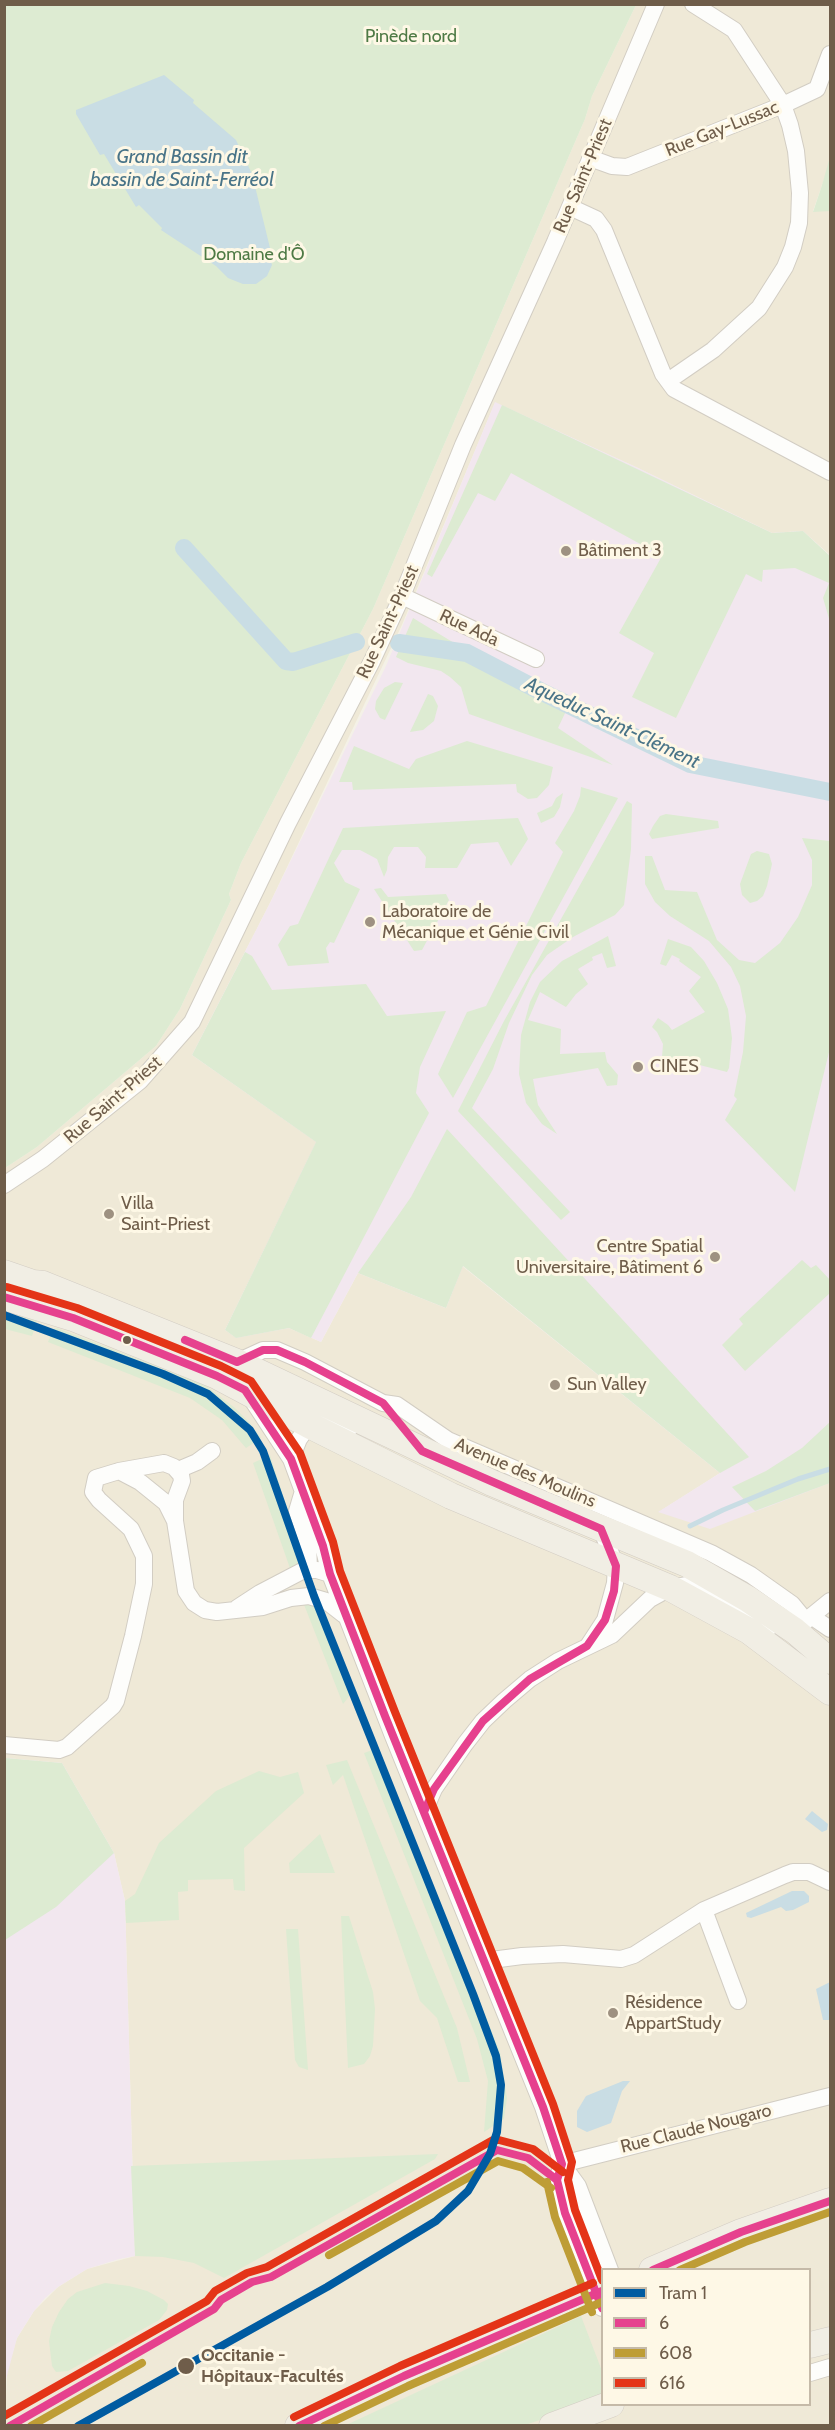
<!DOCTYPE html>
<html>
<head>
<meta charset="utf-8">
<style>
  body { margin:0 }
  #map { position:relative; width:835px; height:2430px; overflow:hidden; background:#f4f1e7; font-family:Cabin,sans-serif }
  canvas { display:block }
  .frame { position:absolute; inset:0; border:6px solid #6f5d4a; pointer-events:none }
  .legend { position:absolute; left:601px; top:2268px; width:210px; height:138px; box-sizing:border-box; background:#fef8e6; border:2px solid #c5baa8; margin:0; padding:8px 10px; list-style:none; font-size:18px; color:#6f5d4a }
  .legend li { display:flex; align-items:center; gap:12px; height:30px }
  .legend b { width:30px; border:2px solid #c5baa8 }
</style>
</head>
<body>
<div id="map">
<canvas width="835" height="2430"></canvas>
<div class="frame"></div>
<ul class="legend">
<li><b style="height:8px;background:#005ba1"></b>Tram 1</li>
<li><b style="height:8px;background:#e6418e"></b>6</li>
<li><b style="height:8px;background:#be9d35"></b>608</li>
<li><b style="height:8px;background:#e43417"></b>616</li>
</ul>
</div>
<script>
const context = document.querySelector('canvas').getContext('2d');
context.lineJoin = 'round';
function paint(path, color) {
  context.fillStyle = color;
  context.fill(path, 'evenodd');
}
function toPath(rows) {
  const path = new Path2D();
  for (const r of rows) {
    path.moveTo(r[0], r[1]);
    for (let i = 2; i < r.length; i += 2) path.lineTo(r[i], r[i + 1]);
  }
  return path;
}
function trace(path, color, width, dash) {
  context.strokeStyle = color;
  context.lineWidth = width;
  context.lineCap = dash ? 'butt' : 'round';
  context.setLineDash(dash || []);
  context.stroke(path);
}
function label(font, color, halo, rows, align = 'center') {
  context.font = font + ' Cabin,sans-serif';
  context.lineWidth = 6;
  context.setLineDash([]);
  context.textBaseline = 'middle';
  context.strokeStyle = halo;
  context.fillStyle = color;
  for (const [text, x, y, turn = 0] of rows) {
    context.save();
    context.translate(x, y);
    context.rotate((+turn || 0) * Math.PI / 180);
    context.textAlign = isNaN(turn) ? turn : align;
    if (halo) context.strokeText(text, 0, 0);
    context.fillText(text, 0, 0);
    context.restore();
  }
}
const residential = toPath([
  [636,5,830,5,830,162,813,211,830,211,830,555,803,531,772,533,638,468,495,403,401,627,270,903,192,1055,317,1142,225,1330,236,1337,289,1328,321,1342,358,1273,446,1308,462,1266,720,1473,659,1512,830,1483,830,2425,5,2426,7,2370,17,2338,34,2311,58,2287,87,2269,135,2256,125,1901,114,1853,62,1763,5,1758,5,1168,37,1147,156,1046,180,1009,231,900,229,894,241,863,373,609,585,119,592,96],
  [602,2270,810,2270,810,2404,602,2404]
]);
const education = toPath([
  [495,402,638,468,772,533,803,531,830,556,830,1483,710,1529,658,1512,720,1473,463,1266,446,1308,358,1273,321,1342,289,1328,236,1338,225,1330,316,1142,192,1055,270,903,386,666],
  [5,1758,62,1763,114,1853,125,1901,135,2256,119,2259,87,2269,58,2287,45,2298,34,2311,17,2338,5,2383]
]);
const green = toPath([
  [5,5,636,5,592,96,585,119,373,609,241,863,229,894,231,900,180,1009,156,1046,37,1147,5,1168],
  [830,157,830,211,813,212,822,185],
  [502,405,772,533,803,531,830,556,830,622,823,598,829,583,795,568,763,570,762,582,746,574,676,718,632,697,654,653,619,633,662,556,511,473,495,501,478,493,432,577,427,574],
  [413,618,566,711,558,728,613,765,469,714,461,687,450,677,441,671,408,663,396,657],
  [395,682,403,683,385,720,380,718,375,709,376,701,384,688],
  [428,694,433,696,438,706,434,721,423,730,410,732],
  [467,741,553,767,549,785,537,798,528,799,517,792,516,784,353,790,352,782,339,782,354,746,409,769,416,759],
  [581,787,618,798,453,1098,438,1074,467,1012,486,1006,563,852,555,843,574,811,580,796],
  [563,793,560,807,554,817,541,823,537,813,552,806,556,798],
  [627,801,632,804,631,849,624,905,615,915,573,937,547,955,532,975,509,1023,493,1069,472,1108,570,1212,561,1220,458,1111,504,1021],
  [666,814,718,821,719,828,652,839,649,834,653,826,660,816],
  [518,818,528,839,511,866,498,842,471,844,457,868,425,868,426,857,418,847,394,847,388,857,387,870,384,877,377,859,360,850,342,850,334,863,345,882,360,889,334,943,330,942,326,948,329,963,288,966,278,945,290,926,298,924,343,828],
  [802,838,830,841,830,1048,795,1192,725,1120,737,1099,734,1096,743,1052,746,1016,740,986,731,967,709,941,670,916,655,902,645,884,645,856,652,856,665,890,697,892,717,940,739,960,755,963,780,943,798,917,812,885,812,860],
  [757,851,769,854,772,864,767,886,763,896,757,901,750,903,742,895,740,884,751,854],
  [381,888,388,897,446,894,449,900,422,950,414,951,374,889],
  [608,936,616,966,607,968,602,953,592,957,593,960,578,969,588,984,576,994,566,1007,540,992,528,1020,561,1029,560,1054,605,1052,607,1062,618,1075,617,1085,607,1086,598,1068,533,1079,538,1105,557,1134,542,1124,526,1103,519,1074,521,1035,530,1002,540,982,562,961],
  [668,939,691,947,704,961,717,983,728,1009,732,1038,729,1068,727,1072,676,1059,675,1062,662,1057,663,1044,657,1032,652,1027,658,1018,668,1025,672,1030,705,1012,689,991,701,977,679,961,680,959,672,955,666,966,660,964],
  [245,952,252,956,272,990,366,984,387,1016,446,1011,420,1067,416,1093,429,1113,311,1338,289,1328,236,1338,225,1330,316,1142,192,1055],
  [447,1129,749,1457,720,1473,463,1266,446,1308,358,1273,411,1197],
  [802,1260,811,1268,816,1265,830,1280,830,1293,745,1371,722,1345,743,1324,739,1319],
  [4,1312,37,1321,32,1336,5,1329],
  [57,1328,205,1385,235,1408,250,1423,261,1438,246,1448,222,1420,190,1398,48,1342,53,1329],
  [830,1422,830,1483,755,1511,732,1487,766,1471,802,1448],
  [270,1455,303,1557,298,1565,291,1571,253,1463],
  [303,1602,321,1606,355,1689,343,1704],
  [378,1748,500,2052,507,2098,504,2119,484,2132,488,2081,477,2039,364,1753],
  [5,1758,62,1763,114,1853,56,1907,5,1940],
  [347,1760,457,2028,470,2082,458,2082,437,2018,420,2001,343,1775,333,1785,326,1765],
  [259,1771,280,1777,298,1772,304,1793,244,1848,245,1891,234,1890,233,1879,188,1880,188,1891,178,1892,179,1920,126,1923,125,1901,135,1894,159,1843,216,1791],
  [320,1834,335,1873,290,1873,289,1863],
  [341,1916,349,1916,373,1992,375,2009,373,2046,370,2056,364,2064,348,2068],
  [286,1929,298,1929,308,2070,299,2067,295,2060],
  [438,2154,435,2159,224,2278,194,2263,163,2257,135,2256,131,2166],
  [105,2283,129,2286,147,2291,164,2300,168,2304,167,2310,159,2320,68,2371,56,2372,52,2366,49,2341,52,2327,59,2312,68,2299,77,2292],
  [581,2316,602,2371,602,2399,525,2425,344,2426]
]);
const water = toPath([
  [164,75,194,100,193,103,236,140,252,174,270,248,267,248,272,265,267,276,256,284,243,284,228,278,216,266,161,230,162,228,139,205,136,207,104,154,100,155,76,114,76,110],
  [812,1811,828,1824,827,1830,822,1832,805,1819],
  [792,1891,804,1891,809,1896,809,1902,793,1910,786,1911,781,1907,751,1918,747,1917,746,1913],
  [830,1982,830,2020,823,2020,816,1989],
  [623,2081,630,2081,622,2091,611,2123,587,2132,577,2127,577,2111,586,2096]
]);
const stream = toPath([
  [690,1526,723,1510,798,1479,830,1469]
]);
const canal = toPath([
  [184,548,286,661,293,662,356,642],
  [399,643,467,653,542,692,690,764,830,792]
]);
const street = toPath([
  [590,158,612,166,627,167,783,105,817,89,830,54],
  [570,207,596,219,604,230,663,374,674,389,830,472],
  [668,381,713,350,759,308,785,267,793,247,799,223,800,193,796,151,790,125,783,105,734,30,693,4],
  [402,596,536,659],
  [4,1185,43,1159,140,1081,192,1022,288,823,372,661,402,596,463,445,555,242,656,4],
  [237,1362,263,1350,277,1350,305,1362,383,1403,397,1405,448,1440,711,1553,751,1575,792,1604,806,1621],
  [249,1395,291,1459,323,1546,330,1574,393,1736,543,2107,562,2164,578,2186,610,2270],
  [291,1459,299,1439,309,1425,323,1421,334,1420,350,1428],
  [164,1463,174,1467,181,1475,182,1481,175,1500,175,1521,166,1503,140,1482,119,1471,164,1463],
  [178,1470,197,1462,212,1451],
  [303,1491,297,1511,308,1544,309,1568],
  [175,1521,186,1591,194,1603,205,1610,217,1612,263,1607,291,1598,309,1596,326,1601,344,1615],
  [237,1608,260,1593,304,1570,317,1570,330,1574],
  [811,1616,830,1629],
  [798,1627,830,1601],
  [588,1646,605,1620,615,1583,616,1566,601,1529],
  [4,1745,59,1750,67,1747,113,1706,116,1701,133,1636,144,1584,144,1556,131,1529,99,1500,93,1492,96,1478,119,1471],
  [424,1812,434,1789,465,1744,483,1721,504,1701,530,1679,558,1661,612,1635,650,1599,670,1588,693,1584,770,1627],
  [704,1910,738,2001],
  [484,1961,522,1956,563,1954,621,1959,634,1955,704,1910,785,1875,793,1872,809,1872,830,1882],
  [562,2164,830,2096],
  [562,2164,557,2180,565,2213,602,2308],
  [810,2373,830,2367]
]);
const primary = toPath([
  [4,1273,33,1283,43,1284,237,1362,492,1483,687,1564,748,1599,795,1631,830,1661],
  [4,1297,73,1318,217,1376,309,1425,451,1496,670,1588,749,1631,830,1692],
  [652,2270,741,2232,830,2201],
  [810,2345,830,2340],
  [298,2426,404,2376,602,2291],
  [552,2426,611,2404]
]);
const bus1 = toPath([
  [4,1297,73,1318,217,1376,245,1390,291,1459,323,1546,330,1574,385,1716,543,2107,562,2164,557,2180,565,2213,602,2308],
  [185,1340,237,1362,263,1350,277,1350,305,1362,383,1403,422,1451,601,1529,616,1566,614,1591,605,1620,587,1646,530,1679,483,1721,434,1789,424,1812],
  [653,2270,741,2232,830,2201],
  [10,2426,214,2309,221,2300,252,2282,271,2277,497,2150,528,2158,557,2180],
  [299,2426,404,2376,602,2291]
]);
const bus2 = toPath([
  [547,2182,555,2217,592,2312],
  [329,2255,498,2161,523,2168,551,2188],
  [680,2270,745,2242,830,2212],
  [31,2426,142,2363],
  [324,2426,408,2386,602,2302]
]);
const bus3 = toPath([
  [7,1287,77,1308,221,1366,251,1381,300,1453,333,1542,340,1571,395,1712,553,2104,572,2162,568,2180,575,2210,602,2280],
  [4,2416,207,2301,215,2291,247,2273,267,2267,493,2140,499,2140,533,2149,563,2172],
  [294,2417,400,2366,593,2283]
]);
const tram1 = toPath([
  [4,1315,163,1374,208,1394,250,1430,263,1451,314,1596,473,1994,496,2056,501,2085,497,2132,490,2154,468,2191,436,2221,327,2287,78,2426]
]);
const markers = [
  [566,551,6,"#9e9181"],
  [370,922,6,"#9e9181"],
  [638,1067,6,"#9e9181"],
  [109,1214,6,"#9e9181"],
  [715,1257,6,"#9e9181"],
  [127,1340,5,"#6f5d4a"],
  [555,1385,6,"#9e9181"],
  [613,2013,6,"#9e9181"],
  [186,2366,9,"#6f5d4a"]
];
const parkNames = [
  ["Pinède nord",411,37],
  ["Domaine d'Ô",254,255]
];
const streetNames = [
  ["Rue Gay-Lussac",722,129,-22],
  ["Rue Saint-Priest",583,176,-67],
  ["Rue Saint-Priest",388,622,-65],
  ["Rue Ada",469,628,25],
  ["Rue Saint-Priest",113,1100,-41],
  ["Avenue des Moulins",525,1473,23],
  ["Rue Claude Nougaro",696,2129,-14]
];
const poiNames = [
  ["Bâtiment 3",578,551],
  ["Laboratoire de",382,912],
  ["Mécanique et Génie Civil",382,933],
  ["CINES",650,1067],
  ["Villa",121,1204],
  ["Saint-Priest",121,1225],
  ["Centre Spatial",703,1247,"right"],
  ["Universitaire, Bâtiment 6",703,1268,"right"],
  ["Sun Valley",567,1385],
  ["Résidence",625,2003],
  ["AppartStudy",625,2024]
];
const stopNames = [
  ["Occitanie -",201,2356],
  ["Hôpitaux-Facultés",201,2377]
];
const waterNames = [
  ["Grand Bassin dit",182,157],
  ["bassin de Saint-Ferréol",182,180],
  ["Aqueduc Saint-Clément",612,723,25]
];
paint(residential, '#efe9d7');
paint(education, '#f2e7ef');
paint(green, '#ddebd2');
paint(water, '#c9dde4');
trace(stream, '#c9dde4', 5);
trace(canal, '#c9dde4', 18);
trace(street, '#d2cdc3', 18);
trace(primary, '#d3cdc4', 27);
trace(street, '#fdfdfb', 16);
trace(primary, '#f1eee4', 26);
trace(bus1, '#e6418e', 8);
trace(bus2, '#be9d35', 8);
trace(bus3, '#e43417', 8);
trace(tram1, '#005ba1', 8);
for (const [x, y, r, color] of markers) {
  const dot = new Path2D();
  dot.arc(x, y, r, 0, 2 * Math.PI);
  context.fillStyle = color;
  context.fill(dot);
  trace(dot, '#fef8e6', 2);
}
label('18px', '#4e7a45', '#fef8e6', parkNames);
label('18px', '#6f5d4a', '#fef8e6', streetNames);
label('18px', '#6f5d4a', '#fef8e6', poiNames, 'left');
label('bold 18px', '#6f5d4a', '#fef8e6', stopNames, 'left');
label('italic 20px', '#497488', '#fef8e6', waterNames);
</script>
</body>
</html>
